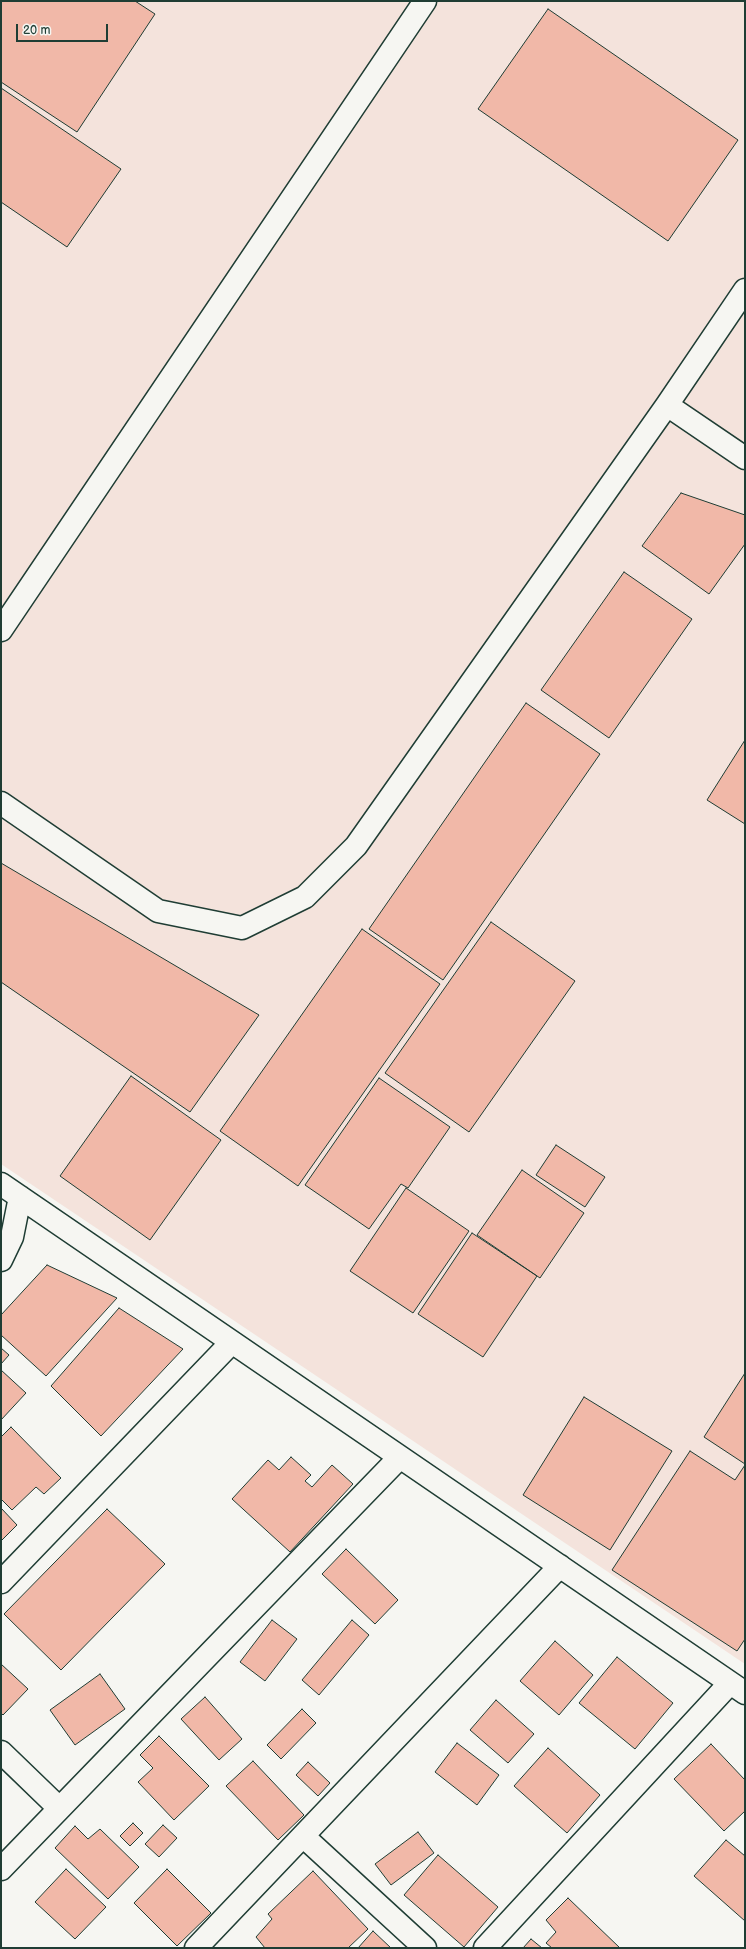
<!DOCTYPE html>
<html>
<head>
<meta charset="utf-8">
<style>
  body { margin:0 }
  #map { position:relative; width:746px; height:1949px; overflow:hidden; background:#f6f6f2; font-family:"Balsamiq Sans",sans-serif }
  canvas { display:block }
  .frame { position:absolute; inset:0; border:2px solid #1f3d34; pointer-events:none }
  .scale { position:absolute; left:16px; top:24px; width:92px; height:18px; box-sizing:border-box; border:2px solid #1f3d34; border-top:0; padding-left:5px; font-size:12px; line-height:14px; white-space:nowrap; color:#1f3d34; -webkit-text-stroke:3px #f6f6f2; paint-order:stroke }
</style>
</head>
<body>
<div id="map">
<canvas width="746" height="1949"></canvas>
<div class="frame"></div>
<div class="scale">20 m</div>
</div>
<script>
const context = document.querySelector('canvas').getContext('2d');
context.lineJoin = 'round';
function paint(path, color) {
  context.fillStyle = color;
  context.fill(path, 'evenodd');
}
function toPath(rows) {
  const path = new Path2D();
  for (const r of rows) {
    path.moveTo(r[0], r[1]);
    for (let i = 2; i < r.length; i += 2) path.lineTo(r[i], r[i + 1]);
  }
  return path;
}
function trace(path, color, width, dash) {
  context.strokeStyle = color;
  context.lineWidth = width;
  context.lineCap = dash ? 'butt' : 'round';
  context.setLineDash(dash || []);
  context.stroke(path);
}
const built = toPath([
  [1,1,745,1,745,1664,1,1164]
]);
const building = toPath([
  [1,1,135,1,155,14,77,132,1,82,1,1],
  [548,9,738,140,668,241,478,109,548,9],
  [1,88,121,169,67,247,1,202,1,88],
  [681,493,745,515,745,544,709,594,642,546,681,493],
  [624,572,692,619,609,738,541,690,624,572],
  [526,703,600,754,443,980,369,929,526,703],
  [745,740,745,824,707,800,745,740],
  [1,863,259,1015,190,1112,1,982,1,863],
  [491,922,575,981,469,1132,385,1073,491,922],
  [362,929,440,984,298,1186,220,1131,362,929],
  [131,1076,221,1140,150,1240,60,1176,131,1076],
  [379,1078,450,1127,408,1188,401,1184,369,1229,305,1185,379,1078],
  [556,1145,605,1177,585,1207,536,1175,556,1145],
  [522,1170,584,1213,540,1278,477,1235,522,1170],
  [406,1188,469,1231,413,1313,350,1271,406,1188],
  [472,1233,537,1276,483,1357,418,1314,472,1233],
  [47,1265,117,1298,46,1376,1,1335,1,1315,47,1265],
  [119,1308,183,1349,101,1436,51,1386,119,1308],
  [1,1348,9,1355,1,1364,1,1348],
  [1,1370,26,1393,1,1420,1,1370],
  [745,1373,745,1464,704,1437,745,1373],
  [584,1397,672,1451,610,1550,523,1495,584,1397],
  [11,1427,61,1478,44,1494,36,1487,12,1510,1,1499,1,1437,11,1427],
  [690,1451,735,1480,745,1465,745,1639,737,1651,612,1570,690,1451],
  [291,1457,311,1475,305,1481,312,1487,332,1465,353,1484,290,1552,232,1499,268,1460,279,1470,291,1457],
  [1,1508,17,1525,1,1541,1,1508],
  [107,1509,165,1564,61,1670,4,1614,107,1509],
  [346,1549,398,1600,375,1624,322,1574,346,1549],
  [272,1620,297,1639,265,1681,240,1662,272,1620],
  [352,1620,369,1635,319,1695,302,1680,352,1620],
  [555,1641,593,1675,559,1715,520,1681,555,1641],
  [617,1657,673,1703,635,1749,579,1703,617,1657],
  [1,1664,28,1689,3,1715,1,1713,1,1664],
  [100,1674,125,1709,75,1745,50,1710,100,1674],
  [205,1697,242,1739,219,1760,181,1719,205,1697],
  [496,1700,534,1734,508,1763,470,1730,496,1700],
  [302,1709,316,1723,281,1759,267,1745,302,1709],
  [159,1736,209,1786,174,1820,138,1782,153,1768,140,1755,159,1736],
  [457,1743,499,1775,477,1805,435,1772,457,1743],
  [711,1744,745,1780,745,1811,724,1831,674,1779,711,1744],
  [548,1748,600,1795,567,1833,514,1786,548,1748],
  [253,1761,304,1815,278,1840,226,1786,253,1761],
  [308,1762,330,1783,318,1796,296,1775,308,1762],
  [133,1823,143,1833,130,1846,120,1836,133,1823],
  [163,1825,177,1838,159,1857,145,1844,163,1825],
  [75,1826,88,1839,100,1829,139,1867,108,1899,55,1848,75,1826],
  [418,1832,434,1853,391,1885,375,1864,418,1832],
  [726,1840,745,1856,745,1921,694,1876,726,1840],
  [438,1855,498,1907,464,1947,404,1895,438,1855],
  [66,1869,106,1907,75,1939,35,1902,66,1869],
  [167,1869,211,1913,177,1946,134,1903,167,1869],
  [313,1871,368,1929,348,1948,265,1948,256,1937,272,1919,268,1914,313,1871],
  [568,1898,620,1948,552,1948,546,1943,556,1932,546,1920,568,1898],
  [373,1931,391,1948,358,1948,373,1931],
  [531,1939,542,1948,523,1948,531,1939]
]);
const minor = toPath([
  [667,405,745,458],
  [1,630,425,1],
  [1,803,158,911,242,928,305,897,356,846,667,405,745,290],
  [1,1184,745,1693],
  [1,1260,12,1237,20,1197],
  [1,1582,232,1342],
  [1,1752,59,1808],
  [303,1836,425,1948],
  [1,1869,400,1457],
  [196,1948,560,1566],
  [485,1948,730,1683]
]);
paint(built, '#f4e3dc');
paint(building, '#f1b8a8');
trace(building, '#1f3d34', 1);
trace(minor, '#1f3d34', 25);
trace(minor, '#f6f6f2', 22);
</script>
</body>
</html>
